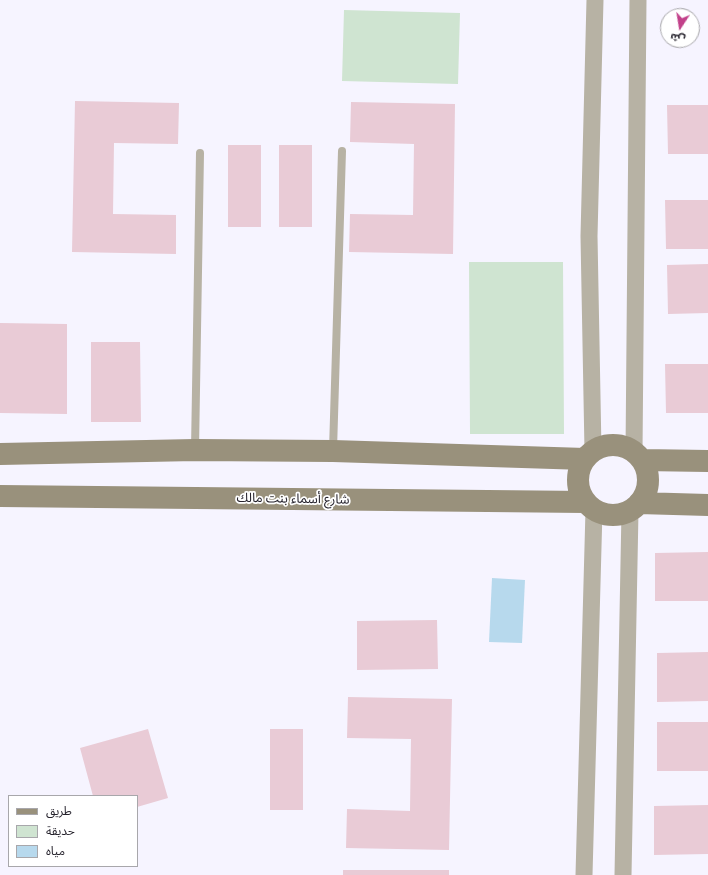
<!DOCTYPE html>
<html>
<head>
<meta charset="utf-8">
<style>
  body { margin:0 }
  #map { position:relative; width:708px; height:875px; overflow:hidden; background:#f6f4ff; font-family:"PT Serif","Noto Sans Arabic",serif }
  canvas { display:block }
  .legend { position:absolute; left:8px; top:795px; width:130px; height:72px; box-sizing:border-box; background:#fff; border:1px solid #a8a7ab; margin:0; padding:5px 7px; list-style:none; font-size:12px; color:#25222c }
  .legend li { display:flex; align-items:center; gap:8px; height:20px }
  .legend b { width:20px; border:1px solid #a8a7ab }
  .north { position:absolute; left:660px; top:8px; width:40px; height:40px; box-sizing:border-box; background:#fff; border:1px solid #a8a7ab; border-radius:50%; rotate:192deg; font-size:11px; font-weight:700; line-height:16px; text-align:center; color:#25222c }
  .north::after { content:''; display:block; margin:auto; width:14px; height:18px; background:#c2418a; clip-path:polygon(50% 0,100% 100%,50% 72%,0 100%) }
</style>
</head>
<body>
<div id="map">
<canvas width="708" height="875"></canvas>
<ul class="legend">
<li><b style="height:5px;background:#99917c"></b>طريق</li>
<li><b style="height:11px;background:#cfe4d1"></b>حديقة</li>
<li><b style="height:11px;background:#b7d9ed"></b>مياه</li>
</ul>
<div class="north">ش</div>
</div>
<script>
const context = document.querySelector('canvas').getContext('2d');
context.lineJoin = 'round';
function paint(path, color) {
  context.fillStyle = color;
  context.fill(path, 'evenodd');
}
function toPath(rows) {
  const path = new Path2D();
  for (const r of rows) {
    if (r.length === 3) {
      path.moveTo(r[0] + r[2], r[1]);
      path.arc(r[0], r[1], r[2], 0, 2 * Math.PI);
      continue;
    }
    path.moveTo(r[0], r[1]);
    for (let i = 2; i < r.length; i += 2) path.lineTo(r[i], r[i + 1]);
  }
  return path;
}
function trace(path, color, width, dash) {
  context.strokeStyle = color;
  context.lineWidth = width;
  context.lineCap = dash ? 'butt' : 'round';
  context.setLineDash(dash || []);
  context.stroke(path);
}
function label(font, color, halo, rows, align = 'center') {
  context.font = font + ' "PT Serif","Noto Sans Arabic",serif';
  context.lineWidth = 3.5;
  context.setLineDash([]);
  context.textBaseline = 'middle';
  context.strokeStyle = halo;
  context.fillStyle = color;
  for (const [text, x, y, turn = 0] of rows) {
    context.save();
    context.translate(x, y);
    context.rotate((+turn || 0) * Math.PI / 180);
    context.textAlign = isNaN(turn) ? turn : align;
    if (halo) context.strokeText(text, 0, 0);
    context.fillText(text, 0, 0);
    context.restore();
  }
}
const green = toPath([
  [344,10,460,13,458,84,342,81],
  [469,262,563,262,564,434,470,434]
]);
const water = toPath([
  [492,578,525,580,522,643,489,642]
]);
const building = toPath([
  [75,101,179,103,178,144,114,143,113,214,176,215,176,254,72,252],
  [351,102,455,104,453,254,349,252,350,214,413,215,414,144,350,142],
  [667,105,708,105,708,154,668,154],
  [228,145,261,145,261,227,228,227],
  [279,145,312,145,312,227,279,227],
  [665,200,708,200,708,249,666,249],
  [708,264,708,313,668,314,667,265],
  [0,323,67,324,67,414,0,413],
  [91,342,140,342,141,422,91,422],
  [665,364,708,364,708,413,666,413],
  [708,552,708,601,655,601,655,553],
  [437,620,438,669,357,670,357,621],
  [708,652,708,701,657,702,657,653],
  [348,697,452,699,449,850,346,848,347,809,410,811,411,739,347,738],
  [657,722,708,722,708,771,657,771],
  [148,729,168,798,137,807,137,796,93,796,80,748],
  [270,729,303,729,303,810,270,810],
  [708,805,708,854,654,855,654,806],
  [343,870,449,870,449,875,343,875]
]);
const lane = toPath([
  [195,449,200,153],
  [333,450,342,151]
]);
const street = toPath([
  [593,451,589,236,595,0],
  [634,452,638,0],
  [584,875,588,730,594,510],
  [623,875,630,511]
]);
const secondary = toPath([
  [613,480,35],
  [0,454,195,450,333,451,585,459],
  [642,460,708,461],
  [0,496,585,502],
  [639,503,708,505]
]);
const streetNames = [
  ["شارع أسماء بنت مالك",293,499,1]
];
paint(green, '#cfe4d1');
paint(water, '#b7d9ed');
paint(building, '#e9cbd6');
trace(lane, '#b7b2a4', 8);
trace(street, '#b7b2a4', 17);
trace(secondary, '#99917c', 22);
label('13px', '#25222c', '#fff', streetNames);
</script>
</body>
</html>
